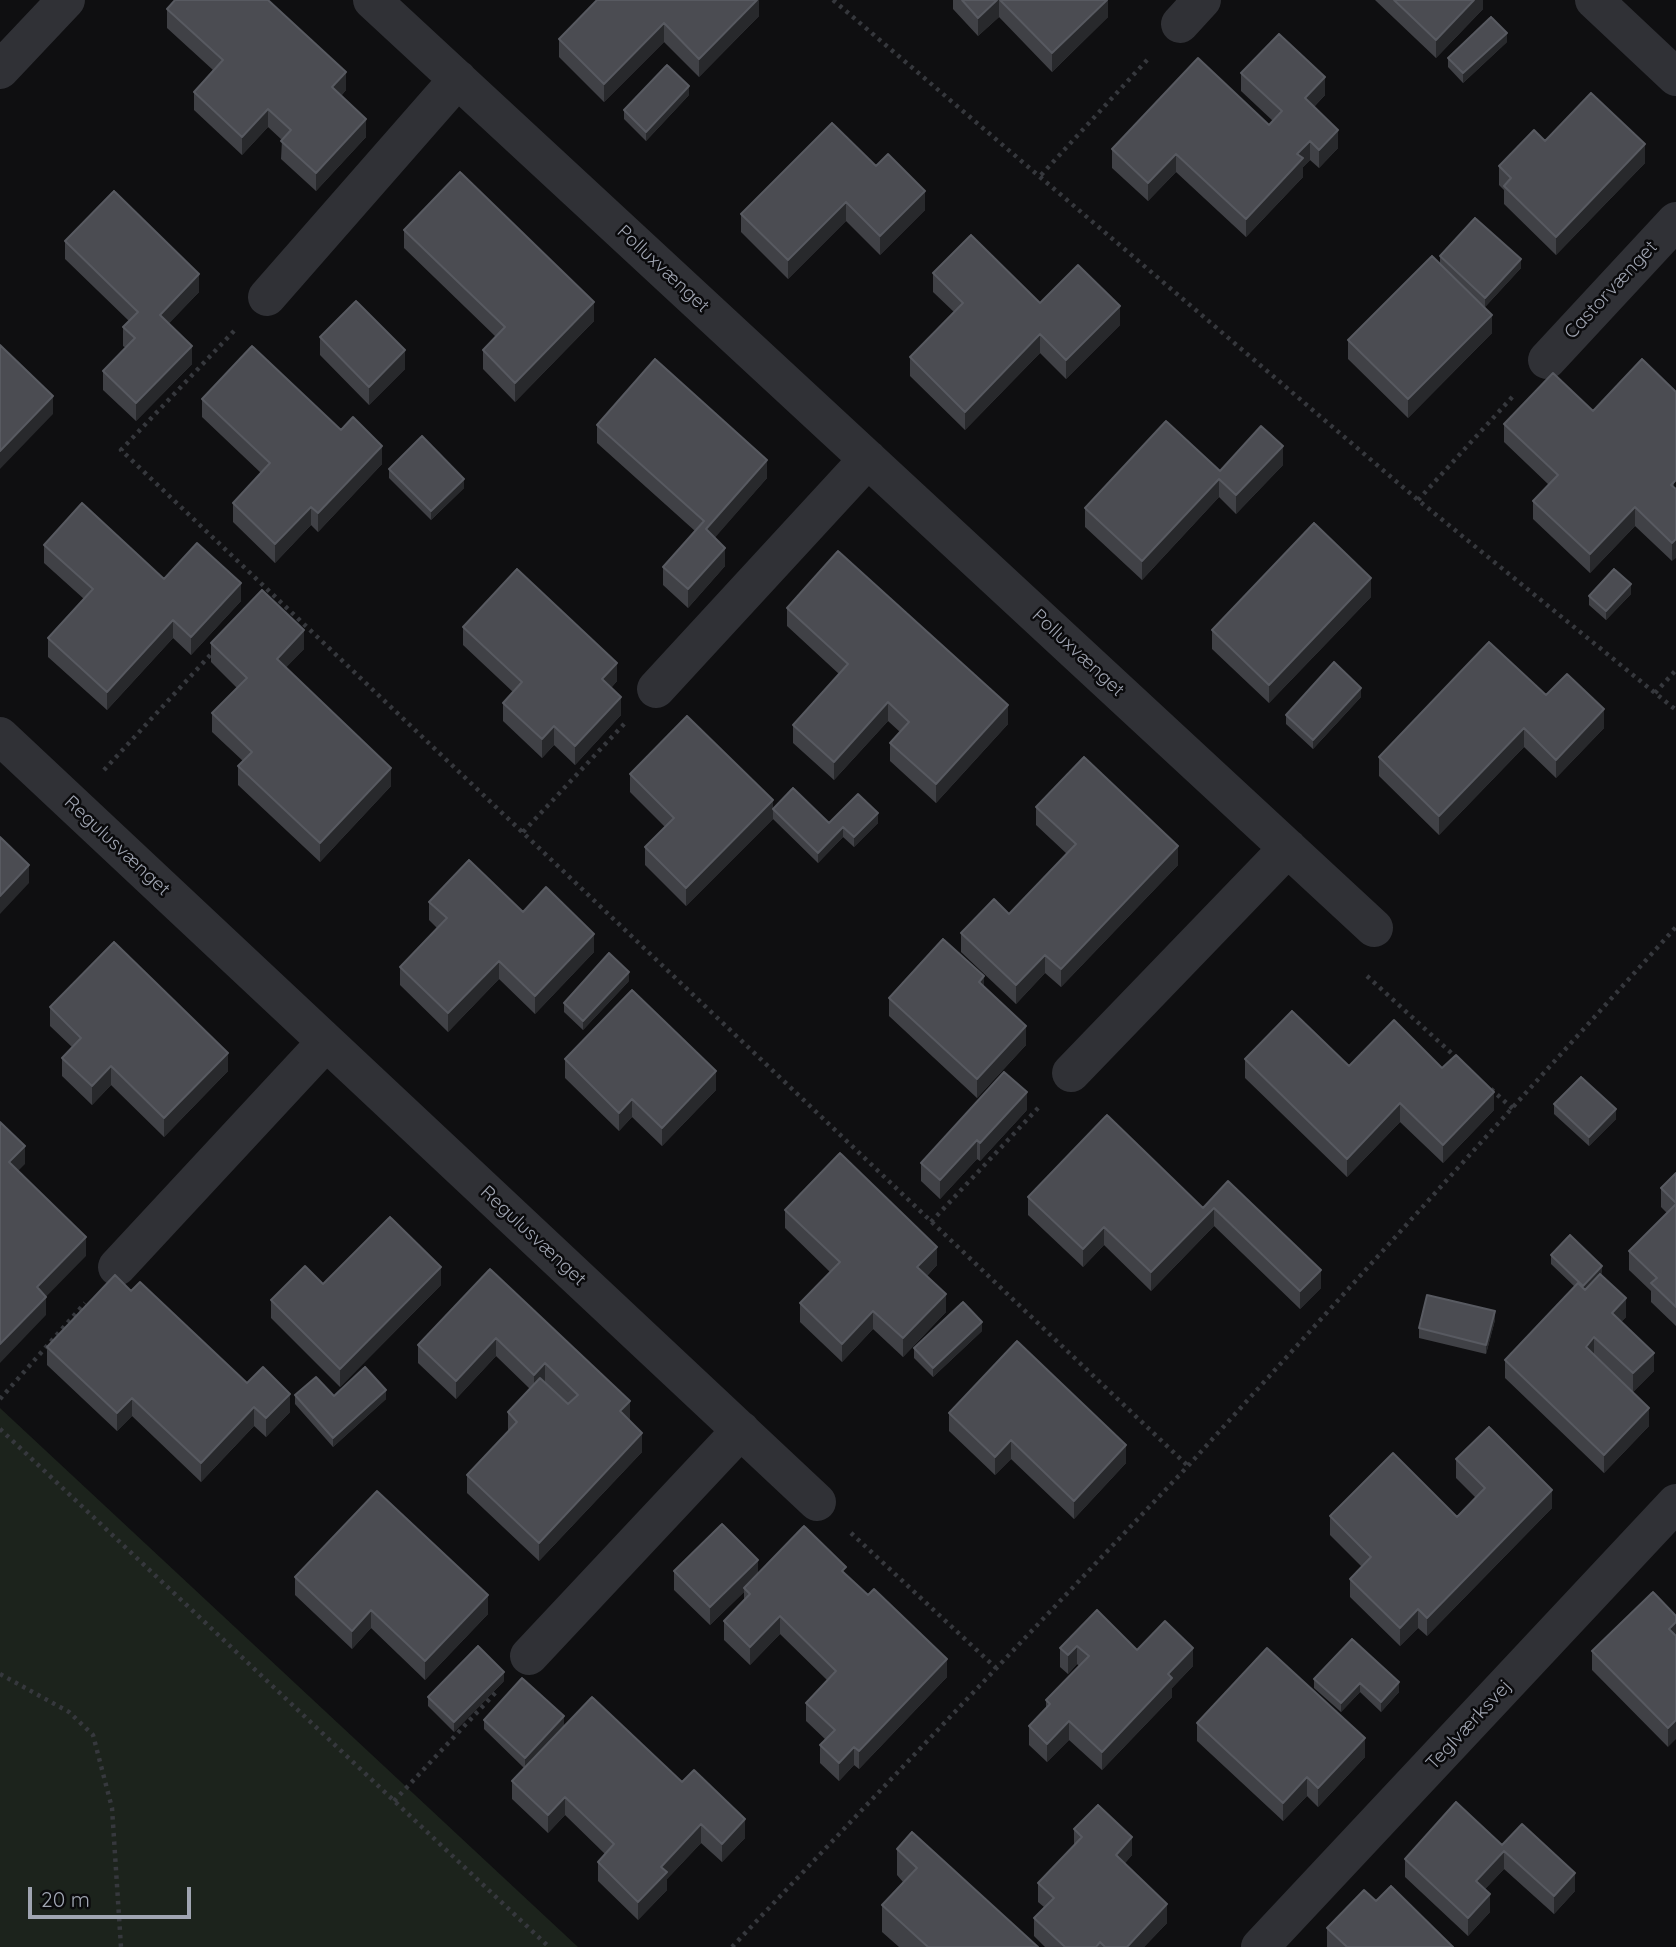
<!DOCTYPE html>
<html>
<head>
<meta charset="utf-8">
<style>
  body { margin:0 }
  #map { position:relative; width:1676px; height:1947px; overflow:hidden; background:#0f0f11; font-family:Quicksand,sans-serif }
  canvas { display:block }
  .scale { position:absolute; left:28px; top:1887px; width:163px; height:32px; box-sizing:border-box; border:4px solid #a0a5b2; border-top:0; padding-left:9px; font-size:21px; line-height:24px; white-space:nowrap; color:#a0a5b2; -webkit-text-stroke:5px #0a0a0c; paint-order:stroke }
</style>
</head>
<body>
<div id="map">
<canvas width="1676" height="1947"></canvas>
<div class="scale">20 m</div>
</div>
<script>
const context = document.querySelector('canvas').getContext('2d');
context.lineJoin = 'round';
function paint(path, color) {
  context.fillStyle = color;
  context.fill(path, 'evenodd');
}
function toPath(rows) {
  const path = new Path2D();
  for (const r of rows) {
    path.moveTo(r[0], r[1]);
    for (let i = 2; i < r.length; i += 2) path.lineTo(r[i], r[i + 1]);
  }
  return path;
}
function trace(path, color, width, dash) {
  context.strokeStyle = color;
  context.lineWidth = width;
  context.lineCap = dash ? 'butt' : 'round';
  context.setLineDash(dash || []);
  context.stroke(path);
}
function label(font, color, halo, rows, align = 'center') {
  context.font = font + ' Quicksand,sans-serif';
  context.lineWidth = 5;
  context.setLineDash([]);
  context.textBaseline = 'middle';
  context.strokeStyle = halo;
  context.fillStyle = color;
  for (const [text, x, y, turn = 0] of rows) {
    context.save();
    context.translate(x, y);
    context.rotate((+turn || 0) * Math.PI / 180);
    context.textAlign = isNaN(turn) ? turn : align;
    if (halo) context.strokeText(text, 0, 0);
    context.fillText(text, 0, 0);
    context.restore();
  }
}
const green = toPath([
  [0,1408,578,1947,0,1947]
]);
const path = toPath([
  [833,0,1418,500,1676,710],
  [1041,175,1149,58],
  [234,331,121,450,1188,1466],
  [1418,500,1515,394],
  [1655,693,1676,670],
  [104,770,214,651],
  [523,832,625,723],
  [1367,976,1459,1060],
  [1491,1089,1513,1109],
  [931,1222,1039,1107],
  [0,1399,85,1303],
  [0,1429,549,1947],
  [851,1533,996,1668],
  [0,1674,69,1712,93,1735,112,1808,121,1947],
  [394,1801,498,1690],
  [732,1947,1188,1466,1676,927]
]);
const minor = toPath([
  [372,0,1374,928],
  [1594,0,1676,77],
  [1180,24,1202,0],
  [0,70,66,0],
  [267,297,458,79],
  [1547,360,1676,221],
  [656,689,868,459],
  [0,736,817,1502],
  [1071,1073,1288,848],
  [117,1267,326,1042],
  [529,1656,741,1430],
  [1260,1947,1676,1503]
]);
const wall = toPath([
  [759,0,759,16,699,77,664,42,604,102,559,57,559,39],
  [953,0,1108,0,1108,17,1052,72,999,17,978,36,953,9],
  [1375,0,1483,0,1483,9,1436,58],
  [167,9,346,90,341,96,366,137,316,191,281,159,282,140,268,127,242,155,194,110,194,92,213,70,167,28],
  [1507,42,1463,83,1448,67,1448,58],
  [1241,73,1325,95,1314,107,1338,148,1319,168,1310,160,1303,167,1303,177,1246,237,1176,172,1148,201,1112,168,1112,149,1269,125,1273,121,1241,91],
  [689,95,646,141,624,119,624,110],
  [1545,141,1645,163,1556,255,1504,204,1504,190,1499,185,1499,166],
  [876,166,925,210,880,255,846,221,788,279,741,232,741,214],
  [404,230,594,321,515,402,483,369,483,350,496,337,404,248],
  [65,241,199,292,169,323,192,364,136,421,103,390,103,371,126,348,123,346,123,327,129,321,65,259],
  [1440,256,1521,268,1485,307,1467,291,1492,333,1408,418,1348,359,1348,340,1440,264],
  [933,273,1040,303,1120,325,1066,379,1040,353,965,430,910,376,910,357,954,312,933,292],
  [320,337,405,369,369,405,320,355],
  [1676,392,1672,561,1635,526,1590,573,1533,519,1533,501,1549,485,1504,442,1504,424,1593,411],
  [202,399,341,430,382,464,318,532,311,525,275,563,233,522,233,503,261,473,202,417],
  [597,425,767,478,714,538,725,566,688,608,663,585,663,567,695,531,597,443],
  [1283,465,1236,514,1219,497,1142,580,1085,527,1085,508,1220,471],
  [389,469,464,488,431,520,389,478],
  [44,545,164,579,241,601,191,655,173,638,107,710,48,657,48,638,84,599,44,563],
  [1631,594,1606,620,1589,605,1589,596],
  [1371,597,1269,703,1212,649,1212,630],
  [787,608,1008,724,936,803,890,761,890,743,900,732,888,721,834,780,793,743,793,725,839,674,787,626],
  [463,627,617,681,611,688,621,715,575,765,554,745,542,758,503,721,503,703,513,692,463,645],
  [211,643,304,649,286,667,391,786,320,862,238,785,238,766,243,761,212,732,212,713,237,688,211,662],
  [1546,695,1604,728,1556,778,1524,747,1439,835,1379,776,1379,757],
  [1361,697,1313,749,1286,724,1286,715],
  [630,774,829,823,878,823,854,847,843,837,818,863,773,819,686,906,645,865,645,847,665,827,630,792],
  [1036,807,1178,865,1061,987,1045,973,1016,1004,961,952,961,933,1009,914,1067,854,1036,825],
  [429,902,523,912,594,952,535,1014,499,979,448,1032,400,985,400,967,437,928,429,920],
  [629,981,583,1030,564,1012,564,1003],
  [889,998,1026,1045,977,1098,889,1016],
  [50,1007,228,1071,164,1137,111,1085,92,1105,62,1076,62,1058,72,1047,50,1026],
  [565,1059,716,1090,662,1146,632,1117,619,1131,565,1078],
  [1245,1059,1349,1066,1442,1068,1494,1110,1443,1163,1400,1122,1347,1177,1245,1078],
  [1554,1104,1616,1119,1589,1146,1554,1114],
  [1027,1110,980,1161,977,1159,940,1199,921,1181,921,1163],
  [1676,1173,1676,1326,1651,1302,1651,1291,1629,1270,1629,1251,1667,1213,1661,1207,1661,1188],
  [1228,1181,1321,1288,1300,1309,1214,1226,1151,1291,1104,1245,1083,1267,1028,1215,1028,1197,1203,1208],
  [785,1210,937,1265,927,1276,946,1312,903,1357,873,1329,842,1362,800,1322,800,1303,830,1272,785,1228],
  [1551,1255,1602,1276,1626,1317,1621,1322,1654,1371,1633,1392,1610,1370,1649,1426,1604,1473,1505,1378,1505,1360,1575,1287,1551,1264],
  [490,1269,630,1419,629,1420,642,1452,539,1561,467,1493,467,1475,508,1431,508,1412,530,1389,496,1356,456,1399,418,1363,418,1345],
  [441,1285,340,1387,271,1318,271,1300],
  [131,1291,247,1383,290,1412,266,1437,254,1426,201,1482,132,1416,117,1431,47,1365,47,1347],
  [1495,1320,1486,1354,1419,1338,1419,1328],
  [982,1331,933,1377,914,1358,914,1348],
  [295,1395,334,1396,386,1399,333,1447,295,1404],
  [949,1413,1126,1463,1074,1519,1011,1459,995,1475,949,1431],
  [1456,1459,1552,1508,1427,1636,1418,1628,1400,1646,1350,1597,1350,1579,1362,1567,1330,1535,1330,1516,1457,1517,1476,1498,1456,1478],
  [674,1571,846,1575,947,1677,859,1769,854,1765,839,1781,820,1763,820,1745,826,1740,806,1721,806,1703,827,1680,780,1634,750,1665,724,1640,724,1621,744,1600,744,1592,710,1625,674,1590],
  [295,1577,488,1614,425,1680,371,1628,352,1649,295,1595],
  [1097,1610,1137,1650,1193,1666,1172,1688,1172,1697,1102,1770,1069,1740,1047,1762,1029,1745,1029,1726,1046,1708,1046,1700,1079,1666,1077,1664,1068,1674,1060,1667,1060,1648],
  [1676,1616,1668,1747,1592,1670,1592,1651],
  [1352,1639,1399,1692,1381,1712,1360,1692,1341,1712,1314,1688,1314,1679],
  [504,1681,454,1732,428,1706,428,1697],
  [484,1720,564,1726,682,1782,745,1838,722,1862,701,1843,667,1879,667,1890,638,1920,598,1881,598,1862,605,1854,565,1815,548,1833,512,1799,512,1781,524,1768,484,1729],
  [1197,1723,1365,1757,1318,1807,1307,1796,1283,1821,1197,1741],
  [1074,1829,1132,1855,1125,1863,1167,1923,1144,1947,1045,1947,1034,1936,1034,1918,1044,1907,1038,1902,1038,1883,1074,1845],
  [1502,1845,1575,1891,1554,1914,1504,1869,1485,1889,1490,1912,1468,1936,1405,1877,1405,1859],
  [897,1849,1038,1947,899,1947,882,1932,882,1905,903,1882,897,1875],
  [1376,1901,1453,1947,1327,1947,1327,1928]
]);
const shadedWall = toPath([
  [757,0,759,0,759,16,699,77,699,59],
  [997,0,999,0,999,17,978,36,978,18],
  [1107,0,1108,0,1108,17,1052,72,1052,53],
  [1474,0,1483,0,1483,9,1436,58,1436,40],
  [664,23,664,42,604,102,604,84],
  [1507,33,1507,42,1463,83,1463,73],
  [346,72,346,90,332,106,332,87],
  [1325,77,1325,95,1305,116,1305,98],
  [689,86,689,95,646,141,646,132],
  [268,109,268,127,242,155,242,137],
  [366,119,366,137,316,191,316,173],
  [1338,130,1338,148,1319,168,1319,150],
  [1310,141,1310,160,1303,167,1303,177,1246,237,1246,219,1297,154],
  [1645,144,1645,163,1556,255,1556,237],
  [1176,154,1176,172,1148,201,1148,183],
  [925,191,925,210,880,255,880,236],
  [846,202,846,221,788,279,788,260],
  [1521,259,1521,268,1485,307,1485,298],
  [199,274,199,292,160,333,160,315],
  [594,302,594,321,515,402,515,383],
  [1120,306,1120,325,1066,379,1066,360],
  [1492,315,1492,333,1408,418,1408,399],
  [1040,334,1040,353,965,430,965,412],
  [192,346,192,364,136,421,136,403],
  [405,350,405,369,369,405,369,387],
  [53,396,53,414,0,469,0,451],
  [382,446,382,464,318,532,318,513],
  [1283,446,1283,465,1236,514,1236,495],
  [767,460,767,478,706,548,706,529],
  [464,479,464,488,431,520,431,511],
  [1219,479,1219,497,1142,580,1142,561],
  [311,507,311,525,275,563,275,544],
  [1635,507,1635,526,1590,573,1590,554],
  [1676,539,1676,558,1672,561,1672,543],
  [725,548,725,566,688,608,688,589],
  [1371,578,1371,597,1269,703,1269,685],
  [241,583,241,601,191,655,191,637],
  [1631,584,1631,594,1606,620,1606,611],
  [173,620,173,638,107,710,107,692],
  [304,630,304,649,277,677,277,659],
  [617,663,617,681,602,698,602,679],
  [1361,688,1361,697,1313,749,1313,740],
  [621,697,621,715,575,765,575,746],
  [888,702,888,721,834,780,834,762],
  [1008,705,1008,724,936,803,936,784],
  [1604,709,1604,728,1556,778,1556,760],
  [554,726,554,745,542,758,542,739],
  [1524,728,1524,747,1439,835,1439,816],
  [391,768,391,786,320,862,320,843],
  [773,800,773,819,686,906,686,888],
  [878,813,878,823,854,847,854,837],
  [843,827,843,837,818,863,818,853],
  [1178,846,1178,865,1061,987,1061,969],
  [29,865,29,883,0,914,0,896],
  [594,934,594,952,535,1014,535,996],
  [1045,955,1045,973,1016,1004,1016,985],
  [499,961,499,979,448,1032,448,1013],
  [629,972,629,981,583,1030,583,1021],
  [984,976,984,994,979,982],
  [1026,1026,1026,1045,977,1098,977,1079],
  [228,1053,228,1071,164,1137,164,1118],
  [111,1066,111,1085,92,1105,92,1086],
  [716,1071,716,1090,662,1146,662,1128],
  [1027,1092,1027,1110,980,1161,980,1143],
  [1494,1092,1494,1110,1443,1163,1443,1145],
  [632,1099,632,1117,619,1131,619,1113],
  [1400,1103,1400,1122,1347,1177,1347,1159],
  [1616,1109,1616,1119,1589,1146,1589,1137],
  [977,1140,977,1159,940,1199,940,1180],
  [25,1146,25,1164,9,1180,9,1162],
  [1214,1208,1214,1226,1151,1291,1151,1272],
  [1104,1227,1104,1245,1083,1267,1083,1249],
  [86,1237,86,1256,37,1306,37,1287],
  [937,1247,937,1265,917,1286,917,1267],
  [1602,1266,1602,1276,1583,1296,1583,1286],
  [441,1267,441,1285,340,1387,340,1369],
  [1321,1270,1321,1288,1300,1309,1300,1291],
  [946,1294,946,1312,903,1357,903,1338],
  [46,1297,46,1315,0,1363,0,1344],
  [1626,1298,1626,1317,1612,1332,1612,1313],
  [873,1311,873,1329,842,1362,842,1344],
  [1495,1311,1495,1320,1486,1354,1486,1345],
  [982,1322,982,1331,933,1377,933,1368],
  [1594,1337,1594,1356,1586,1347],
  [496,1338,496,1356,456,1399,456,1381],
  [1654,1353,1654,1371,1633,1392,1633,1373],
  [545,1363,545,1382,534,1393,534,1375],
  [386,1390,386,1399,333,1447,333,1438],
  [290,1394,290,1412,266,1437,266,1418],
  [132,1398,132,1416,117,1431,117,1413],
  [630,1401,630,1419,620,1430,620,1411],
  [254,1407,254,1426,201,1482,201,1463],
  [1649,1408,1649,1426,1604,1473,1604,1455],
  [642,1433,642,1452,539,1561,539,1543],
  [1011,1440,1011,1459,995,1475,995,1457],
  [1126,1445,1126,1463,1074,1519,1074,1501],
  [1552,1490,1552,1508,1427,1636,1427,1618],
  [758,1560,758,1578,744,1588,744,1592,710,1625,710,1607],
  [488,1595,488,1614,425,1680,425,1661],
  [1418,1609,1418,1628,1400,1646,1400,1628],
  [371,1610,371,1628,352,1649,352,1631],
  [780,1616,780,1634,750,1665,750,1647],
  [1676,1622,1676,1641,1669,1629],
  [1077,1646,1077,1664,1068,1674,1068,1655],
  [1193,1648,1193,1666,1172,1688,1172,1697,1102,1770,1102,1752,1168,1674],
  [947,1659,947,1677,859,1769,859,1751],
  [504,1672,504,1681,454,1732,454,1722],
  [1399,1682,1399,1692,1381,1712,1381,1702],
  [1360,1683,1360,1692,1341,1712,1341,1703],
  [564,1716,564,1726,525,1768,525,1758],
  [1676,1720,1676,1739,1668,1747,1668,1728],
  [1069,1721,1069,1740,1047,1762,1047,1744],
  [1365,1738,1365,1757,1318,1807,1318,1788],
  [854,1747,854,1765,839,1781,839,1763],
  [1307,1777,1307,1796,1283,1821,1283,1803],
  [565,1797,565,1815,548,1833,548,1815],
  [745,1819,745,1838,722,1862,722,1844],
  [701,1824,701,1843,667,1879,667,1890,638,1920,638,1902,661,1867],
  [1132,1837,1132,1855,1116,1873,1116,1855],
  [1504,1851,1504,1869,1476,1899,1476,1881],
  [1575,1873,1575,1891,1554,1914,1554,1896],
  [1490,1894,1490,1912,1468,1936,1468,1918],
  [1167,1904,1167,1923,1144,1947,1127,1947]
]);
const building = toPath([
  [175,0,268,0,346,72,332,87,366,119,316,173,281,141,291,130,268,109,242,137,194,92,223,60,167,9,175,0],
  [597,0,757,0,699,59,664,23,604,84,559,39,597,0],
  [962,0,997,0,978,18,962,0],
  [1000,0,1107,0,1052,53,1000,0],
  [1394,0,1474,0,1436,40,1394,0],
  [1491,17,1507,33,1463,73,1448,58,1491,17],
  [1279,34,1325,77,1305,98,1338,130,1319,150,1310,141,1297,154,1303,158,1246,219,1176,154,1148,183,1112,149,1198,58,1269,125,1282,111,1241,73,1279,34],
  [667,65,689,86,646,132,624,110,667,65],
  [1591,93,1645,144,1556,237,1504,186,1511,178,1499,166,1534,130,1545,141,1591,93],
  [832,123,876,166,888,154,925,191,880,236,846,202,788,260,741,214,832,123],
  [460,172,594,302,515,383,483,350,505,327,404,230,460,172],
  [114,191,199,274,160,315,192,346,136,403,103,371,135,338,123,327,138,312,65,241,114,191],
  [1475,218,1521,259,1485,298,1440,256,1475,218],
  [971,235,1040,303,1078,265,1120,306,1066,360,1040,334,965,412,910,357,963,303,933,273,971,235],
  [1432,256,1492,315,1408,399,1348,340,1432,256],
  [356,301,405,350,369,387,320,337,356,301],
  [0,345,53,396,0,451,0,345],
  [252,346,341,430,353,417,382,446,318,513,311,507,275,544,233,503,270,463,202,399,252,346],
  [655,359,767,460,706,529,725,548,688,589,663,567,704,521,597,425,655,359],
  [1642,359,1676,392,1676,480,1671,485,1676,489,1676,539,1672,543,1635,507,1590,554,1533,501,1558,475,1504,424,1553,373,1593,411,1642,359],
  [1166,421,1220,471,1261,426,1283,446,1236,495,1219,479,1142,561,1085,508,1166,421],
  [422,436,464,479,431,511,389,469,422,436],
  [82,503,164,579,197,543,241,583,191,637,173,620,107,692,48,638,93,589,44,545,82,503],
  [1314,523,1371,578,1269,685,1212,630,1314,523],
  [838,551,1008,705,936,784,890,743,909,722,888,702,834,762,793,725,848,664,787,608,838,551],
  [517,569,617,663,602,679,621,697,575,746,554,726,542,739,503,703,522,682,463,627,517,569],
  [1614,569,1631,584,1606,611,1589,596,1614,569],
  [262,590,304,630,277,659,391,768,320,843,238,766,252,752,212,713,247,678,211,643,262,590],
  [1489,642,1546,695,1567,674,1604,709,1556,760,1524,728,1439,816,1379,757,1489,642],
  [1334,662,1361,688,1313,740,1286,715,1334,662],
  [687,716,773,800,686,888,645,847,674,818,630,774,687,716],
  [1084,757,1178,846,1061,969,1045,955,1016,985,961,933,994,899,1009,914,1076,844,1036,807,1084,757],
  [793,788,829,823,858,794,878,813,854,837,843,827,818,853,773,809,793,788],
  [0,837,29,865,0,896,0,837],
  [469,860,523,912,546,887,594,934,535,996,499,961,448,1013,400,967,447,918,429,902,469,860],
  [943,939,984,976,979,982,1026,1026,977,1079,889,998,943,939],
  [114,942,228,1053,164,1118,111,1066,92,1086,62,1058,81,1038,50,1007,114,942],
  [609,953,629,972,583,1021,564,1003,609,953],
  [632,990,716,1071,662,1128,632,1099,619,1113,565,1059,632,990],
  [1292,1011,1349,1066,1394,1020,1442,1068,1456,1055,1494,1092,1443,1145,1400,1103,1347,1159,1245,1059,1292,1011],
  [1004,1072,1027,1092,980,1143,977,1140,940,1180,921,1163,1004,1072],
  [1581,1077,1616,1109,1589,1137,1554,1104,1581,1077],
  [1107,1115,1203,1208,1228,1181,1321,1270,1300,1291,1214,1208,1151,1272,1104,1227,1083,1249,1028,1197,1107,1115],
  [0,1122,25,1146,9,1162,86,1237,37,1287,46,1297,0,1344,0,1122],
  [840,1153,937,1247,917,1267,946,1294,903,1338,873,1311,842,1344,800,1303,840,1262,785,1210,840,1153],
  [1676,1173,1676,1203,1661,1188,1676,1173],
  [1676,1204,1676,1307,1651,1283,1657,1278,1629,1251,1676,1204],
  [390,1217,441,1267,340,1369,271,1300,305,1266,323,1284,390,1217],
  [1570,1235,1602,1266,1583,1286,1551,1255,1570,1235],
  [490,1269,630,1401,620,1411,642,1433,539,1543,467,1475,517,1422,508,1412,540,1378,568,1404,578,1395,545,1363,534,1375,496,1338,456,1381,418,1345,490,1269],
  [1600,1274,1626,1298,1612,1313,1654,1353,1633,1373,1594,1337,1586,1347,1649,1408,1604,1455,1505,1360,1578,1283,1585,1290,1600,1274],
  [115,1275,131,1291,140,1282,247,1383,263,1367,290,1394,266,1418,254,1407,201,1463,132,1398,117,1413,47,1347,115,1275],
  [1427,1295,1495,1311,1486,1345,1419,1328,1427,1295],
  [963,1302,982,1322,933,1368,914,1348,963,1302],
  [1017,1341,1126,1445,1074,1501,1011,1440,995,1457,949,1413,1017,1341],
  [365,1367,386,1390,333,1438,295,1395,316,1377,334,1396,365,1367],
  [1489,1427,1552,1490,1427,1618,1418,1609,1400,1628,1350,1579,1371,1557,1330,1516,1393,1453,1457,1517,1485,1488,1456,1459,1489,1427],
  [377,1491,488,1595,425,1661,371,1610,352,1631,295,1577,377,1491],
  [722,1524,758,1560,710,1607,674,1571,722,1524],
  [804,1526,846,1567,842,1571,868,1595,874,1589,947,1659,859,1751,854,1747,839,1763,820,1745,835,1730,806,1703,836,1671,780,1616,750,1647,724,1621,750,1594,744,1588,804,1526],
  [1653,1592,1676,1616,1676,1622,1669,1629,1676,1636,1676,1720,1668,1728,1592,1651,1653,1592],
  [1097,1610,1137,1650,1165,1621,1193,1648,1168,1674,1172,1678,1102,1752,1069,1721,1047,1744,1029,1726,1050,1704,1046,1700,1089,1656,1077,1646,1068,1655,1060,1648,1097,1610],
  [1352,1639,1399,1682,1381,1702,1360,1683,1341,1703,1314,1679,1352,1639],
  [478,1646,504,1672,454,1722,428,1697,478,1646],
  [1267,1648,1365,1738,1318,1788,1307,1777,1283,1803,1197,1723,1267,1648],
  [522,1678,564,1716,525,1758,484,1720,522,1678],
  [592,1697,682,1782,694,1770,745,1819,722,1844,701,1824,661,1867,667,1872,638,1902,598,1862,614,1844,565,1797,548,1815,512,1781,592,1697],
  [1456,1802,1502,1845,1522,1824,1575,1873,1554,1896,1504,1851,1476,1881,1490,1894,1468,1918,1405,1859,1456,1802],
  [1098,1805,1132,1837,1116,1855,1167,1904,1127,1947,1105,1947,1100,1942,1096,1947,1065,1947,1034,1918,1054,1898,1038,1883,1082,1837,1074,1829,1098,1805],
  [912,1832,1038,1947,928,1947,882,1905,917,1868,897,1849,912,1832],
  [1391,1886,1453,1947,1347,1947,1327,1928,1364,1890,1376,1901,1391,1886]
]);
const streetNames = [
  ["Polluxvænget",663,269,43],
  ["Castorvænget",1611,290,-47],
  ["Polluxvænget",1078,653,43],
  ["Regulusvænget",117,846,43],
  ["Regulusvænget",533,1236,43],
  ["Teglværksvej",1469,1725,-47]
];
paint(green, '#1c231c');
trace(path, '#36383d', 4.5, [3.5, 5]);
trace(minor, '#303136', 38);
paint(wall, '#404146');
paint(shadedWall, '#28292c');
paint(building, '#4b4c52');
trace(building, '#585a61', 2);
label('19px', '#a0a5b2', '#0a0a0c', streetNames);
</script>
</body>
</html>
